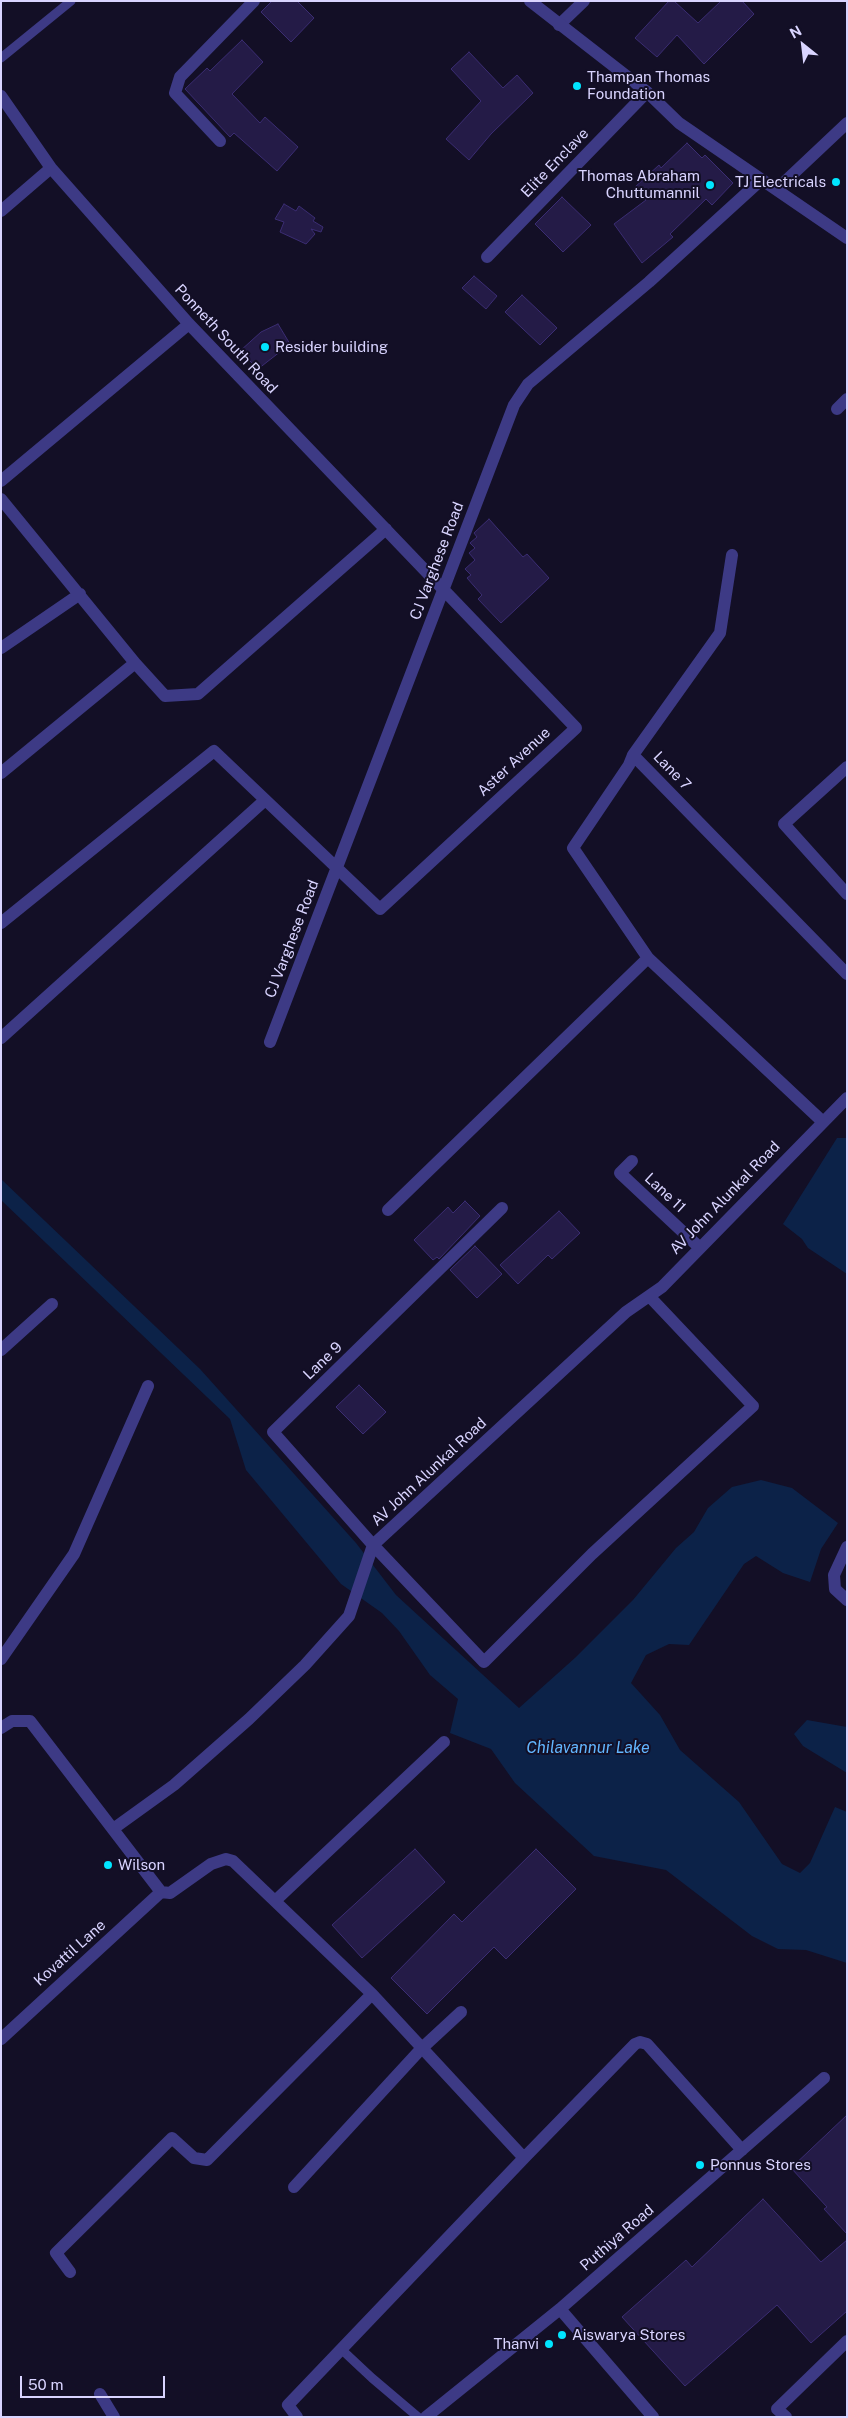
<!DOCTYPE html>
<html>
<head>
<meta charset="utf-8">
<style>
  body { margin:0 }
  #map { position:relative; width:848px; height:2418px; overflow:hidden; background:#130f26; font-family:"Public Sans",sans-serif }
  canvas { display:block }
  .frame { position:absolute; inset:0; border:2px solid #d9d4ff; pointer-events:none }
  .north { position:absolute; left:778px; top:20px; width:50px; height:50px; -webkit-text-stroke:4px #130f26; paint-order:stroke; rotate:331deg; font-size:14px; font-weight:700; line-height:20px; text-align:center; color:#d9d4ff }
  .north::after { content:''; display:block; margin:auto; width:18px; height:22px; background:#d9d4ff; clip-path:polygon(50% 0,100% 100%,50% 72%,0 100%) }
  .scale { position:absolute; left:20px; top:2376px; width:145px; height:22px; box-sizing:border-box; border:2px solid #d9d4ff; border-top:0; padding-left:6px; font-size:15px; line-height:18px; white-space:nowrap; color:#d9d4ff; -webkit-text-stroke:4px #130f26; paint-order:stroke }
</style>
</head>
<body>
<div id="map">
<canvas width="848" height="2418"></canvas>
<div class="frame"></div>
<div class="north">N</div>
<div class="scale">50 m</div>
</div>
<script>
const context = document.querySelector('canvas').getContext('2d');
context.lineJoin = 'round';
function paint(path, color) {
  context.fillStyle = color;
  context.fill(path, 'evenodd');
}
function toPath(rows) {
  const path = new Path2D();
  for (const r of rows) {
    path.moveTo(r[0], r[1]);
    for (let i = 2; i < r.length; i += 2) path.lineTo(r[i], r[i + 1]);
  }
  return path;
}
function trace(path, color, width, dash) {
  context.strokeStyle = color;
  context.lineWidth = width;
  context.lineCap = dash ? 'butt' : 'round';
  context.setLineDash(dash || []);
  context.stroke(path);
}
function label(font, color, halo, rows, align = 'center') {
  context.font = font + ' "Public Sans",sans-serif';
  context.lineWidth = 4;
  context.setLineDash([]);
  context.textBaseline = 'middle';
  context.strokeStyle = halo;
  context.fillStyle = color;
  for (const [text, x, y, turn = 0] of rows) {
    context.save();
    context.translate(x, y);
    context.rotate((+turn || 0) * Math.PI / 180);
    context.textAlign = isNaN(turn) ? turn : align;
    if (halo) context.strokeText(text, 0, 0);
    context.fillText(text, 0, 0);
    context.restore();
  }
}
const water = toPath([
  [837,1138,847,1138,847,1274,808,1248,802,1239,783,1224],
  [1,1179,200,1369,356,1543,396,1595,519,1708,576,1657,633,1600,676,1548,694,1532,708,1508,732,1487,761,1480,792,1488,838,1523,821,1549,810,1582,783,1573,756,1556,744,1564,689,1645,669,1644,646,1655,631,1683,660,1715,680,1750,739,1802,782,1864,800,1873,810,1863,835,1807,847,1812,847,1963,806,1950,778,1949,752,1936,666,1870,594,1856,515,1783,491,1749,450,1733,458,1699,430,1675,399,1631,382,1613,341,1584,246,1470,230,1419,1,1200],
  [807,1720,847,1727,847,1773,803,1746,794,1734]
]);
const building = toPath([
  [272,1,297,1,314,18,291,42,261,12,272,1],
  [669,1,674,1,698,23,721,1,742,1,754,14,704,64,677,35,657,57,635,38,669,1],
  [242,40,263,62,232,94,260,123,265,117,298,147,277,171,234,133,230,137,185,89,207,68,210,71,242,40],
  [469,52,503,88,517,75,533,93,491,134,469,160,446,139,481,101,451,69,469,52],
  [687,143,702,158,705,155,733,183,712,205,706,199,670,234,673,237,642,263,614,224,646,200,634,188,659,165,661,168,687,143],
  [562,197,591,225,563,252,535,224,562,197],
  [284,204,296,211,299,206,315,218,313,221,323,227,321,232,311,229,315,234,306,244,280,232,284,222,275,219,284,204],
  [474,276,497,296,486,309,462,288,474,276],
  [522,295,557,328,540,345,505,312,522,295],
  [278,324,290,344,258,369,240,351,261,332,278,324],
  [489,519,523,557,527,554,549,578,501,623,478,599,482,595,467,578,471,575,465,569,475,560,469,553,475,548,470,543,477,537,474,533,489,519],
  [465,1201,480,1216,439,1259,437,1257,433,1260,414,1240,448,1207,453,1213,465,1201],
  [559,1211,580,1233,552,1259,548,1255,518,1284,500,1265,559,1211],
  [475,1246,502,1274,477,1298,450,1270,475,1246],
  [359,1385,386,1412,363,1434,336,1407,359,1385],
  [415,1849,445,1882,362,1958,332,1925,415,1849],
  [536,1849,576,1889,506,1959,494,1947,427,2014,391,1978,454,1914,462,1922,536,1849],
  [847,2115,847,2234,824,2209,827,2207,791,2168,847,2115],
  [763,2199,821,2262,847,2240,847,2311,811,2343,777,2305,685,2386,622,2317,686,2260,692,2267,763,2199]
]);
const service = toPath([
  [1,58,71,1],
  [341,2349,372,2378,418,2417]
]);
const minor = toPath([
  [559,25,584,1],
  [1,96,51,168,189,324,576,728,380,909,214,751,1,923],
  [220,141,175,93,180,77,254,1],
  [777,189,847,123],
  [1,211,51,168],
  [487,257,647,92],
  [837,409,847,399],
  [1,481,189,324],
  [1,499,135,663,165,696,198,694,386,529],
  [732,555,720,633,633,755,847,974],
  [1,648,80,594],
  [633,755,629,765,573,848,648,958],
  [847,767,784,824,847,894],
  [1,773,135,663],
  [1,1038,264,801],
  [270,1042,514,405,528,384,649,282,761,180],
  [632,1161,620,1173,700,1248],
  [502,1208,273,1432,373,1545,484,1662,592,1554,753,1406,649,1296],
  [388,1210,648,958,823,1122],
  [1,1350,52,1304],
  [847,1547,834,1575,835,1589,847,1600],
  [1,1659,74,1554,148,1386],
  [1,1728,12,1721,30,1721,161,1892,170,1893,211,1864,226,1859,233,1861,372,1994,207,2160,194,2158,172,2138,56,2253,70,2272],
  [113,1829,174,1785,249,1719,305,1665,349,1616,373,1545,626,1312,662,1287,847,1098],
  [275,1901,444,1742],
  [372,1994,524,2158,635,2044,640,2042,647,2044,742,2150],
  [1,2039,161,1892],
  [294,2187,421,2049,461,2012],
  [560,2309,653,2417],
  [100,2394,114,2417],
  [297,2417,288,2405,524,2158],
  [426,2417,560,2309,824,2078],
  [786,2417,777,2409,847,2341]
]);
const tertiary = toPath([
  [530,1,647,92,679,123,847,238]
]);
const markers = [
  [577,86,5,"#00e5ff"],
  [836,182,5,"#00e5ff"],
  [710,185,5,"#00e5ff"],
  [265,347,5,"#00e5ff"],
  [108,1865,5,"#00e5ff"],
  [700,2165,5,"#00e5ff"],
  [562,2335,5,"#00e5ff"],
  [549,2344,5,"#00e5ff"]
];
const poiNames = [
  ["Thampan Thomas",587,77],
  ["Foundation",587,94],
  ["Thomas Abraham",700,176,"right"],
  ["Chuttumannil",700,193,"right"],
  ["TJ Electricals",826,182,"right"],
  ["Resider building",275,347],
  ["Wilson",118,1865],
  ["Ponnus Stores",710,2165],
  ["Aiswarya Stores",572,2335],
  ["Thanvi",539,2344,"right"]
];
const streetNames = [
  ["Elite Enclave",555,163,-46],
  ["Ponneth South Road",226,339,47],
  ["CJ Varghese Road",437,561,-69],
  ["Aster Avenue",514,762,-43],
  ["Lane 7",672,771,46],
  ["CJ Varghese Road",292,939,-69],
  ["Lane 11",665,1193,43],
  ["AV John Alunkal Road",725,1198,-46],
  ["Lane 9",323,1361,-44],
  ["AV John Alunkal Road",429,1472,-43],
  ["Kovattil Lane",70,1953,-42],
  ["Puthiya Road",617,2238,-41]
];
const waterNames = [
  ["Chilavannur Lake",588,1748]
];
paint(water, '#0c2248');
paint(building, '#241b47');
trace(building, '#3b2d73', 1);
trace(service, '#3d3a85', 9);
trace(minor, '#3d3a85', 12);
trace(tertiary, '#3d3a85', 12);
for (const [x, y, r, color] of markers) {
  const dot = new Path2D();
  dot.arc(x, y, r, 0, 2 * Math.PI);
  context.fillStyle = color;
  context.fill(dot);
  trace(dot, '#130f26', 2);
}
label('15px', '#d9d4ff', '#130f26', poiNames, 'left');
label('15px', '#d9d4ff', '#130f26', streetNames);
label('italic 16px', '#62b6ff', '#130f26', waterNames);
</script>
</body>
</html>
